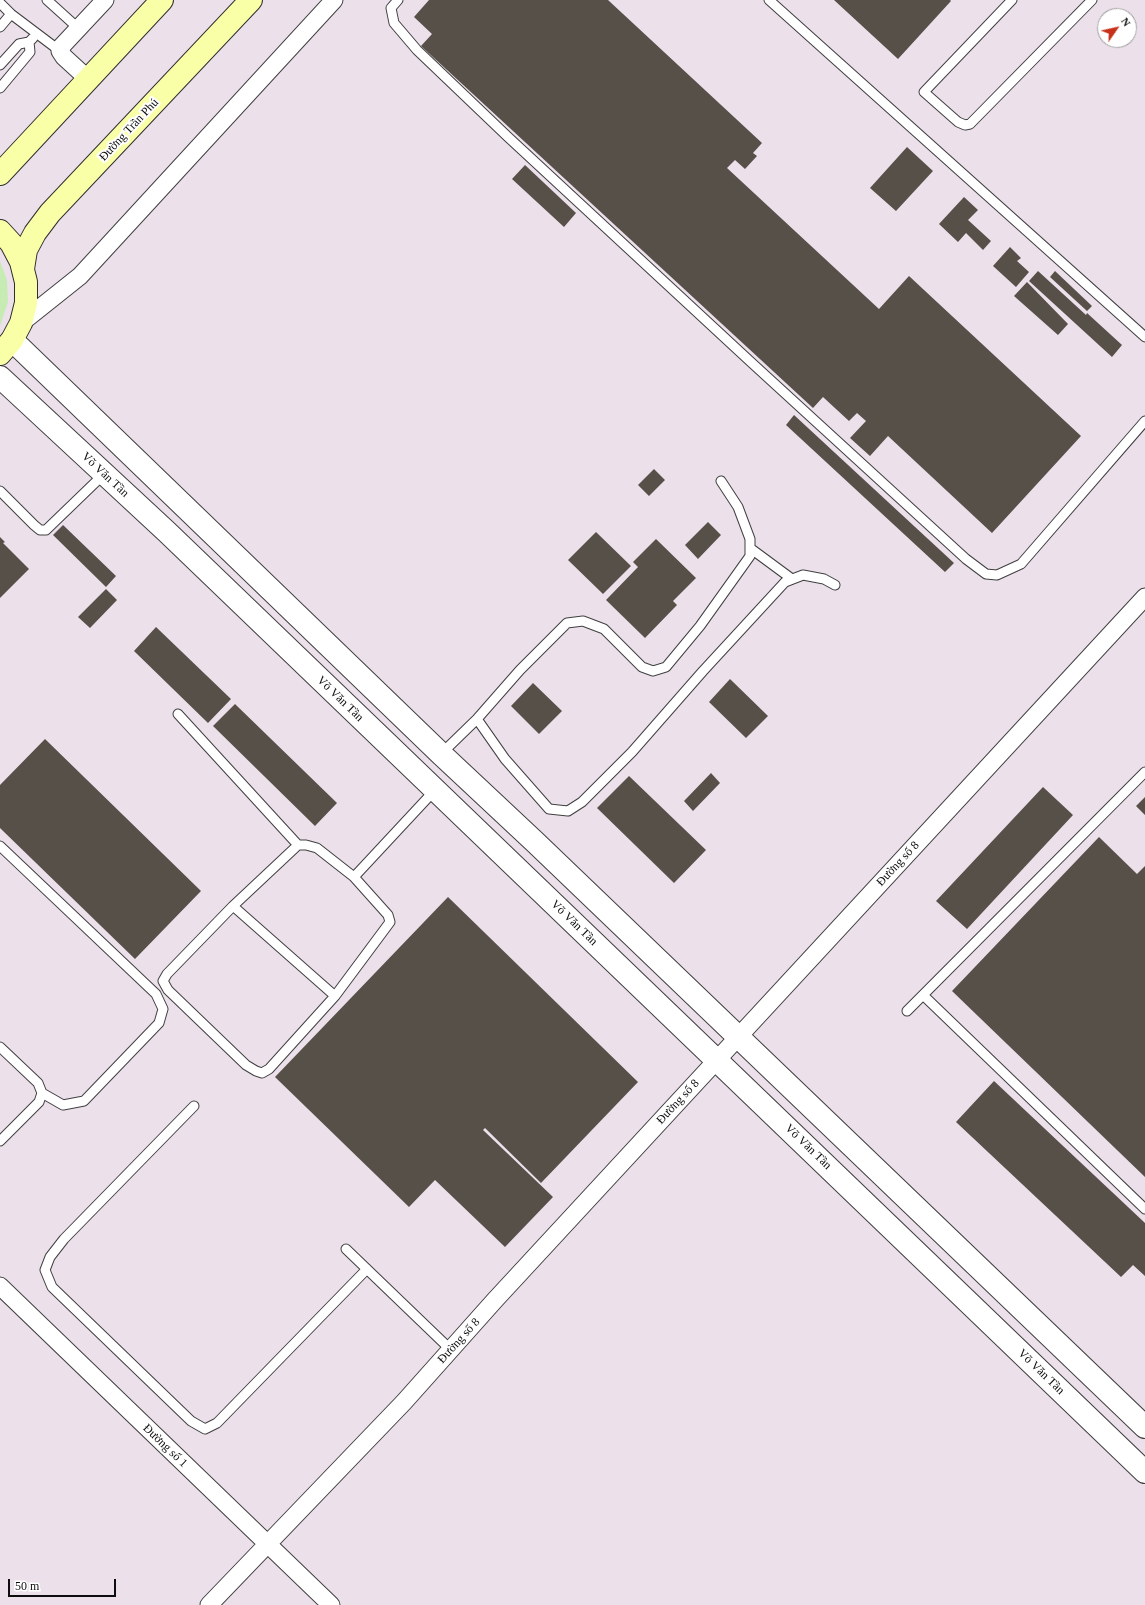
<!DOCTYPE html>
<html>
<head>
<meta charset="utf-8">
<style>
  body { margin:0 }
  #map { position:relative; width:1145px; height:1605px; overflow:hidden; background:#ffffec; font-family:Georgia,serif }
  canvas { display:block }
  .north { position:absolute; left:1097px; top:8px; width:40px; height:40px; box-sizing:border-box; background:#fff; border:1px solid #9e9e9e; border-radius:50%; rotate:56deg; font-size:11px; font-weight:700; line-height:16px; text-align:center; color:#0d0d0d }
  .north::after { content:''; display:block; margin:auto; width:14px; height:18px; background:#c7311a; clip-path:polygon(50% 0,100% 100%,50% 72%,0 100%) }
  .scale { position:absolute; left:8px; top:1579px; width:108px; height:18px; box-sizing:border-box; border:2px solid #0d0d0d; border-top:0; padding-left:5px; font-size:12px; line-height:14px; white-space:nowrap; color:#0d0d0d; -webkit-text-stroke:3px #fff; paint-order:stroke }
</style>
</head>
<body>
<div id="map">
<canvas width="1145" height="1605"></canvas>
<div class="north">N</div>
<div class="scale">50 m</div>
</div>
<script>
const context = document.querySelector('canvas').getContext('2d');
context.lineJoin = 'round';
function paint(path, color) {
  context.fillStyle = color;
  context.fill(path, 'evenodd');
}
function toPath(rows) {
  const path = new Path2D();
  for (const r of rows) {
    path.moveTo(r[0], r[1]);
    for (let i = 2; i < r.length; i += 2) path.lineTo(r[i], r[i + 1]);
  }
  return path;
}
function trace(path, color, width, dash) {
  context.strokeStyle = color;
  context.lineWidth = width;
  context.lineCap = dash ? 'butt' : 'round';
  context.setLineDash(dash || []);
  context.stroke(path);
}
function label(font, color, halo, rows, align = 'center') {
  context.font = font + ' Georgia,serif';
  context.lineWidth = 4;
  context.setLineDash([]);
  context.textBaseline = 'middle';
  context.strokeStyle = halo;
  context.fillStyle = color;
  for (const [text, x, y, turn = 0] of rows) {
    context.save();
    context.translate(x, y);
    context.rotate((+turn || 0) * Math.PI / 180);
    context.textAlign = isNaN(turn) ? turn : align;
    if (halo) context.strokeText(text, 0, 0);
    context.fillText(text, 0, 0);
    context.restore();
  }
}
const industrial = toPath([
  [0,0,1145,0,1145,1605,0,1605],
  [1105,16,1129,16,1129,40,1105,40]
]);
const green = toPath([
  [0,261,7,280,8,302,0,326]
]);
const building = toPath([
  [429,0,608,0,762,143,753,153,757,156,745,169,735,160,727,168,879,309,909,276,1081,436,992,533,888,436,870,456,850,438,866,421,857,413,849,421,823,397,813,408,421,46,432,34,414,17],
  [834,0,950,0,951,1,898,59],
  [907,147,933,171,896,211,870,188],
  [525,165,576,213,564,227,512,179],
  [964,197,978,210,968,220,991,241,983,250,966,233,958,242,939,224],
  [1010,247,1021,258,1017,261,1029,272,1016,287,993,266],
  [1038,271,1086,315,1087,313,1122,345,1112,357,1029,281],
  [1055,271,1092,306,1087,311,1050,277],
  [1027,282,1068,324,1058,335,1014,296],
  [794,415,954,563,945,572,786,425],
  [654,469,665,480,649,496,638,485],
  [708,522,721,535,698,559,685,545],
  [63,525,116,576,106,587,53,535],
  [596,532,631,566,603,594,568,560],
  [0,537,5,542,3,543,29,569,0,598],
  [656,539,696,578,673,601,677,605,645,638,606,600,638,567,633,562],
  [106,589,117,600,90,628,78,617],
  [156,627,231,699,208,723,134,651],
  [730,679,768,716,746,738,709,702],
  [533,683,562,711,539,734,511,706],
  [235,704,337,803,315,826,213,726],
  [45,739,201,891,135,959,0,828,0,785],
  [711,773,720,783,693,811,684,801],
  [629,776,706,850,674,883,597,808],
  [1043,787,1073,815,967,929,936,901],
  [1145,797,1145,815,1136,806],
  [1099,837,1137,874,1145,866,1145,1177,952,991],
  [448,897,638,1082,541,1183,485,1128,483,1130,553,1197,505,1247,435,1180,409,1207,275,1077],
  [994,1081,1145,1223,1145,1276,1133,1265,1121,1277,956,1122]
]);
const service = toPath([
  [47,0,78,28],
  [398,0,391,8,394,23,417,50,508,137,753,364,966,559,986,574,997,575,1021,564,1145,421],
  [769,0,1145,337],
  [1012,0,924,92,958,122,965,125,970,124,1092,0],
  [0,3,11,14,60,51],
  [0,27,11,14],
  [0,65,19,44,29,42,33,38],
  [0,88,30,52,29,42],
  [0,491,34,525,40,530,46,530,104,474],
  [750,548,792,579],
  [178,714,298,845,306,845,317,848,354,877,388,915,390,922,335,996,269,1069,262,1073,256,1071,246,1065,168,990,163,981,167,974,233,906,298,845],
  [477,719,505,759,549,809,568,811,582,802,632,752,703,671,785,582,803,575,824,579,835,585],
  [441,754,477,719,520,670,567,623,583,621,604,629,642,667,653,671,666,667,700,626,750,556,750,539,738,507,721,481],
  [0,846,156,994,163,1009,159,1023,84,1101,63,1105,42,1093],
  [354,877,435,790],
  [233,906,335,996],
  [923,995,1145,1209],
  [907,1011,1145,772],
  [0,1047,38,1083,42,1093,39,1102,0,1141],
  [194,1106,64,1239,50,1257,45,1270,52,1287,191,1421,205,1429,217,1423,367,1269],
  [346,1249,451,1350]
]);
const minor = toPath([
  [88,79,64,57,60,51,61,47,105,0],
  [21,323,80,276,334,0],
  [0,1286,331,1605],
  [209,1605,404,1402,495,1300,1145,597]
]);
const tertiary = toPath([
  [12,340,441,754,535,842,1145,1427],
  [0,377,167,532,1145,1472]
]);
const secondary = toPath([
  [0,174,162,0],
  [0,231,11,243,21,262,26,282,26,303,21,323,12,340,0,354],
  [23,269,26,250,35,233,50,213,251,0]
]);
const streetNames = [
  ["Đường Trần Phú",129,130,-47],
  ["Võ Văn Tần",105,475,43],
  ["Võ Văn Tần",340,699,44],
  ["Đường số 8",898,864,-47],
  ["Võ Văn Tần",574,923,44],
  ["Đường số 8",678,1102,-47],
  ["Võ Văn Tần",808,1147,44],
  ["Đường số 8",459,1341,-48],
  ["Võ Văn Tần",1041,1372,44],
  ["Đường số 1",165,1446,44]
];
paint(industrial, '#ece0eb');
paint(green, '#c6ecb3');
paint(building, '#565048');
trace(service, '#404040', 11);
trace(minor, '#404040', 19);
trace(tertiary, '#404040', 24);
trace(secondary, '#2f2f2f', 24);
trace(service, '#fff', 9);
trace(minor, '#fff', 17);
trace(tertiary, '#fff', 22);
trace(secondary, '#f9ffa7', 22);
label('12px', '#0d0d0d', '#fff', streetNames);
</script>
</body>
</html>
